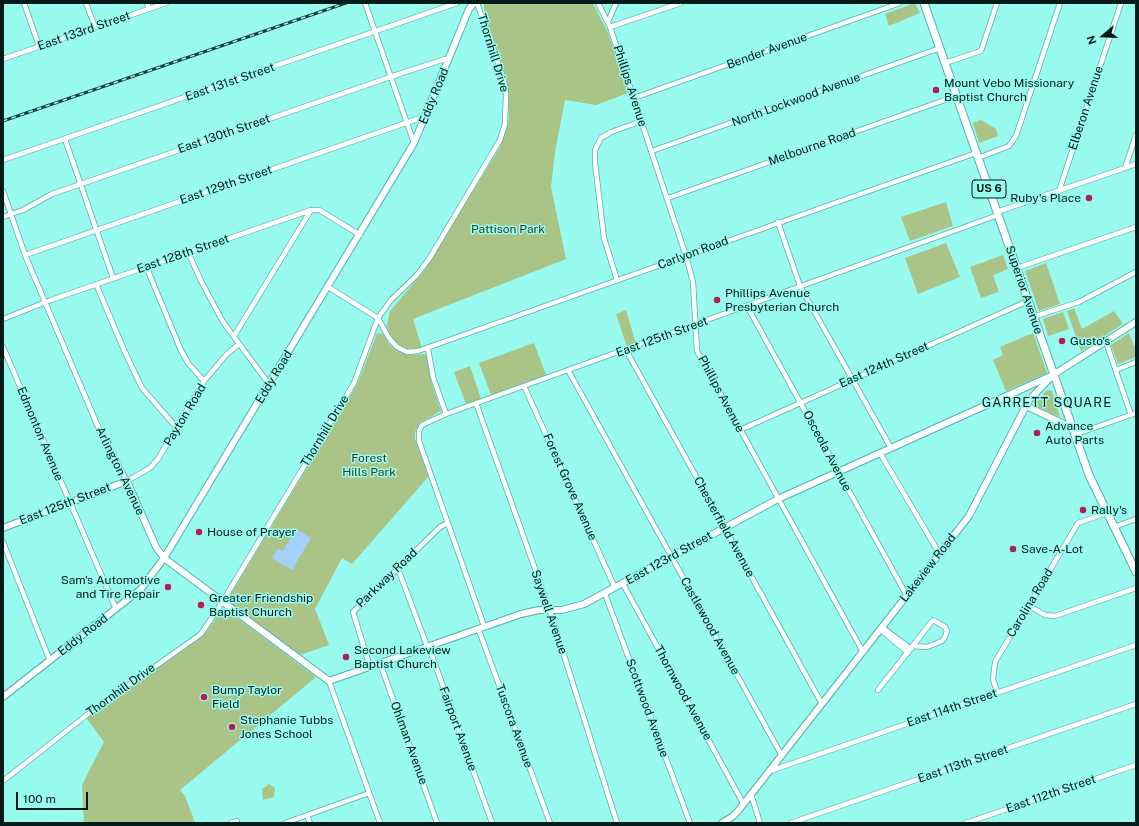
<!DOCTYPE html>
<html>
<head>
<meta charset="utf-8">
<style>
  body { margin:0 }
  #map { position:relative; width:1139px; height:826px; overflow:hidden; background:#99faef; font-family:"Public Sans",sans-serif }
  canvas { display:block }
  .frame { position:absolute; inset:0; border:4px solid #001b18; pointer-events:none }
  .north { position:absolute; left:1083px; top:16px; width:40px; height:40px; -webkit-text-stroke:3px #99faef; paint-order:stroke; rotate:251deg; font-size:11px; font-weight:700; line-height:16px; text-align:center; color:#001b18 }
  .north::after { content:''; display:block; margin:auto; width:14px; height:18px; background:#001b18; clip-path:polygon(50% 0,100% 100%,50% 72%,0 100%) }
  .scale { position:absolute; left:16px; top:792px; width:72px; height:18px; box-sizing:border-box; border:2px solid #001b18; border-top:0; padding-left:5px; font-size:12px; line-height:14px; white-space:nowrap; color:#001b18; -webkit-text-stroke:3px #99faef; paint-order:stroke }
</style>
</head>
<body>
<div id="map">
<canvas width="1139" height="826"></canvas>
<div class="frame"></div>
<div class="north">N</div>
<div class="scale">100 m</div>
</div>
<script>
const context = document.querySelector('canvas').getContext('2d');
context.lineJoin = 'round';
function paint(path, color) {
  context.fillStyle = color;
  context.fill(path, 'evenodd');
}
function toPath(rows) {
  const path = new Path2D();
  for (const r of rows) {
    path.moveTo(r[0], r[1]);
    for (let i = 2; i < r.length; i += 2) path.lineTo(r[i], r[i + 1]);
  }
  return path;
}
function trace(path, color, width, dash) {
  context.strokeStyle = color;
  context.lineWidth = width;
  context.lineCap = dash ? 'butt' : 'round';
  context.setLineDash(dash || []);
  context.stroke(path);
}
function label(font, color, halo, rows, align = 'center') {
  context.font = font + ' "Public Sans",sans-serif';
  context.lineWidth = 3;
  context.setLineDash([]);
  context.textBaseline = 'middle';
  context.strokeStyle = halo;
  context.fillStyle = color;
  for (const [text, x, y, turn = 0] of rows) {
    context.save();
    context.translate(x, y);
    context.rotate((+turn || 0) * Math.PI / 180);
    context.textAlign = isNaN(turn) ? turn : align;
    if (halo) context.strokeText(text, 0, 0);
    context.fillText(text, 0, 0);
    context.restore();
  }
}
const green = toPath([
  [484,3,593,3,609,35,628,93,596,105,565,100,555,152,551,187,566,259,413,319,422,348,407,349,396,343,389,335,387,325,390,311,424,271,500,147,509,118,507,82,484,10],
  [915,3,920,13,889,26,885,14],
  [981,120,996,129,998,136,979,143,973,123],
  [946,202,953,226,910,241,901,217],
  [946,243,960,277,918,294,905,258],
  [1003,255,1008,269,993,275,999,292,981,298,970,267],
  [1046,263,1060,304,1039,311,1025,271],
  [1074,308,1082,329,1114,311,1123,324,1081,351,1067,311],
  [626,310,636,344,627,347,616,314],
  [1063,312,1069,329,1048,336,1043,319],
  [377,333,383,334,390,345,402,353,409,355,426,354,432,384,441,411,420,423,415,432,415,439,429,476,352,564,342,558,315,609,329,645,300,655,233,605,229,597,358,383],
  [1033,333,1047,373,1006,391,993,360,1003,355,1000,347],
  [1129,333,1134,346,1136,345,1136,357,1118,364,1111,345],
  [534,343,546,375,491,395,479,363],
  [470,366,481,399,466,404,454,372],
  [1047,390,1052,391,1060,417,1033,405],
  [224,611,228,611,316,677,180,790,185,796,195,823,84,823,82,785,104,742,85,716,102,704,104,706,195,642,207,631,219,614],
  [269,784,275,788,274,797,263,800,262,789]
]);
const water = toPath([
  [296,529,311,538,292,570,272,558,278,548,283,551]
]);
const street = toPath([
  [24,3,39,46],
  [86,3,95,27],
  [147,3,149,9],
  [365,3,414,143],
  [598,3,610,27,686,256,693,282,697,351,863,652],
  [608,22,616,3],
  [610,27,681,3],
  [3,59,166,3],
  [945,63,981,51,997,3],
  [634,98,900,3],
  [65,139,113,278],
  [652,151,940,48],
  [978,158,1009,146,1016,136,1060,3],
  [3,160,457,3],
  [1125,168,1136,135],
  [3,191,25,255,99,429,127,481,150,468,158,459,204,381,227,354,239,344],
  [1059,191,1121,3],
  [668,198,956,96],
  [997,212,1136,164],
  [3,217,23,210,52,194,81,184,396,75,445,59,449,59],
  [778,222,800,286,891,448],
  [188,252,201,281,223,322,269,384],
  [25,255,426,116],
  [146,266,180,348,188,363,204,381],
  [1017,268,1136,227],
  [617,280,604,238,595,163,595,150,601,138,611,132,642,121],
  [96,284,124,350,142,388,177,428],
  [328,287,378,318,389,338,397,347,407,352,418,351,976,153],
  [747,306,907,596],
  [1033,317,1079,302,1136,272],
  [3,319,51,300,311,210,319,210,326,214,360,235],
  [234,336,311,210],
  [1106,342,1131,415],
  [3,347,116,609],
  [428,349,433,377,446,414],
  [626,350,822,704],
  [568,370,782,756],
  [1116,370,1136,362],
  [524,386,615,588],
  [476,403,550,611,617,823],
  [740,430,1028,301],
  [1074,435,1136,413],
  [880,453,939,553],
  [1114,527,1136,519],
  [3,542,50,661],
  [397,569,400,574,427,646,430,650,492,823],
  [623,584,743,803],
  [605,594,690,823],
  [1029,606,1045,615,1055,616,1136,588],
  [484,626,419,441,419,431,422,425,446,414,998,215],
  [478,628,550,823],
  [883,628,911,649],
  [881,630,908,653],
  [380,663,437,823],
  [370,667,353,612,440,527,448,523],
  [329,681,380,823],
  [878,690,933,620,945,627,947,631,945,637,942,641,927,647,913,646],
  [997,692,993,679,995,662,1078,523,1107,513],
  [770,771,1136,645],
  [3,781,88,714,201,634,223,601,354,383,378,318,391,300,416,276,429,259,500,140,505,124,506,94,504,80,477,3],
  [751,794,760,823],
  [307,815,310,823],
  [231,823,237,821,237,823],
  [285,823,369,793],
  [791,823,1136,704],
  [966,823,1136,765]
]);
const secondary = toPath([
  [1002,399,1012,399,1072,428],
  [3,528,127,481,156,547,164,558,329,681,521,614,539,610,562,610,584,604,778,499,1053,375],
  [3,697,141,589,164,558,414,143,469,9,474,3],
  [722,823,732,817,738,811,969,516,1029,400,1053,375,1136,322]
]);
const primary = toPath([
  [924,3,1089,475,1136,572]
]);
const rail = toPath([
  [3,121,346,3]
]);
const markers = [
  [936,90,4,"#b01f52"],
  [1089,198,4,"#b01f52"],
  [717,300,4,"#b01f52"],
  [1062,341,4,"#b01f52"],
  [1037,433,4,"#b01f52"],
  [1083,510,4,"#b01f52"],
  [199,532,4,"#b01f52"],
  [1013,549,4,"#b01f52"],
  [168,587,4,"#b01f52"],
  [201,605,4,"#b01f52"],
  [346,657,4,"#b01f52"],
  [204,697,4,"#b01f52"],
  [232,727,4,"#b01f52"]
];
const shields = [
  [989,189,34]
];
const shieldNames = [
  ["US 6",989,189]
];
const streetNames = [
  ["East 133rd Street",84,31,-19],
  ["Bender Avenue",767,51,-20],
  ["Thornhill Drive",493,53,73],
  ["East 131st Street",230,82,-19],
  ["Phillips Avenue",630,86,72],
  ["Eddy Road",434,96,-68],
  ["North Lockwood Avenue",796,100,-20],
  ["Elberon Avenue",1086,108,-72],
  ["East 130th Street",224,134,-19],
  ["Melbourne Road",812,147,-19],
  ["East 129th Street",226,185,-19],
  ["Carlyon Road",693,253,-20],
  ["East 128th Street",183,254,-19],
  ["Superior Avenue",1024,290,71],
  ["East 125th Street",662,337,-20],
  ["East 124th Street",884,365,-24],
  ["Eddy Road",274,377,-59],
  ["Phillips Avenue",721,394,62],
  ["Payton Road",185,415,-59],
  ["Thornhill Drive",325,431,-59],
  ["Edmonton Avenue",40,434,67],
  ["Osceola Avenue",827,451,62],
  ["Arlington Avenue",120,471,64],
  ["Forest Grove Avenue",570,487,66],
  ["East 125th Street",65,504,-21],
  ["Chesterfield Avenue",724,527,61],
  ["East 123rd Street",669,558,-29],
  ["Lakeview Road",928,568,-52],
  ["Parkway Road",387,578,-44],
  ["Carolina Road",1030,603,-59],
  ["Saywell Avenue",549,612,71],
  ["Castlewood Avenue",710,626,61],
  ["Eddy Road",83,635,-38],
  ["Thornhill Drive",121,690,-36],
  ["Thornwood Avenue",683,693,61],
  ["Scottwood Avenue",647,708,70],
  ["East 114th Street",952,708,-19],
  ["Tuscora Avenue",514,726,70],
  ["Fairport Avenue",458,729,70],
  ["Ohlman Avenue",409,743,70],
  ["East 113th Street",963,764,-19],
  ["East 112th Street",1051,794,-19]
];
const poiNames = [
  ["Mount Vebo Missionary",944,83],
  ["Baptist Church",944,97],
  ["Ruby's Place",1081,198,"right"],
  ["Phillips Avenue",725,293],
  ["Presbyterian Church",725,307],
  ["Gusto's",1070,341],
  ["Advance",1045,426],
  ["Auto Parts",1045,440],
  ["Rally's",1091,510],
  ["House of Prayer",207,532],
  ["Save-A-Lot",1021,549],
  ["Sam's Automotive",160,580,"right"],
  ["and Tire Repair",160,594,"right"],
  ["Greater Friendship",209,598],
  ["Baptist Church",209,612],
  ["Second Lakeview",354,650],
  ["Baptist Church",354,664],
  ["Bump Taylor",212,690],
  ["Field",212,704],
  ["Stephanie Tubbs",240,720],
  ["Jones School",240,734]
];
const parkNames = [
  ["Pattison Park",508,229],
  ["Forest",369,458],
  ["Hills Park",369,472]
];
const neighbourhoodNames = [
  ["GARRETT SQUARE",1047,403]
];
paint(green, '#aac386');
paint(water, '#a4d1fb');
trace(street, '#4fb1a8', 6);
trace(secondary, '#4fb1a8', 8);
trace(primary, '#4fb1a8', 9);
trace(street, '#fff', 4.5);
trace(secondary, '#fff', 6);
trace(primary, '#fff', 7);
trace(rail, '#1a413d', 3);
trace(rail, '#99faef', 1.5, [4.5]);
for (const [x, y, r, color] of markers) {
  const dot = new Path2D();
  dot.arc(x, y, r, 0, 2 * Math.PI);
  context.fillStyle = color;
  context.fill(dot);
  trace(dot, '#99faef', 1.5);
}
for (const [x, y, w] of shields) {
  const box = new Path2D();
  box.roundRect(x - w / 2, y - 9, w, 18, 3);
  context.fillStyle = '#99faef';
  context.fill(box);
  trace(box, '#001b18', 1);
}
label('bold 11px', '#001b18', null, shieldNames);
label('12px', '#001b18', '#99faef', streetNames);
label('12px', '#001b18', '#99faef', poiNames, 'left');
label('12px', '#313f19', '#99faef', parkNames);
context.letterSpacing = '1px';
label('13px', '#001b18', '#99faef', neighbourhoodNames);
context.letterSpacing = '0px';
</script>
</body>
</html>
